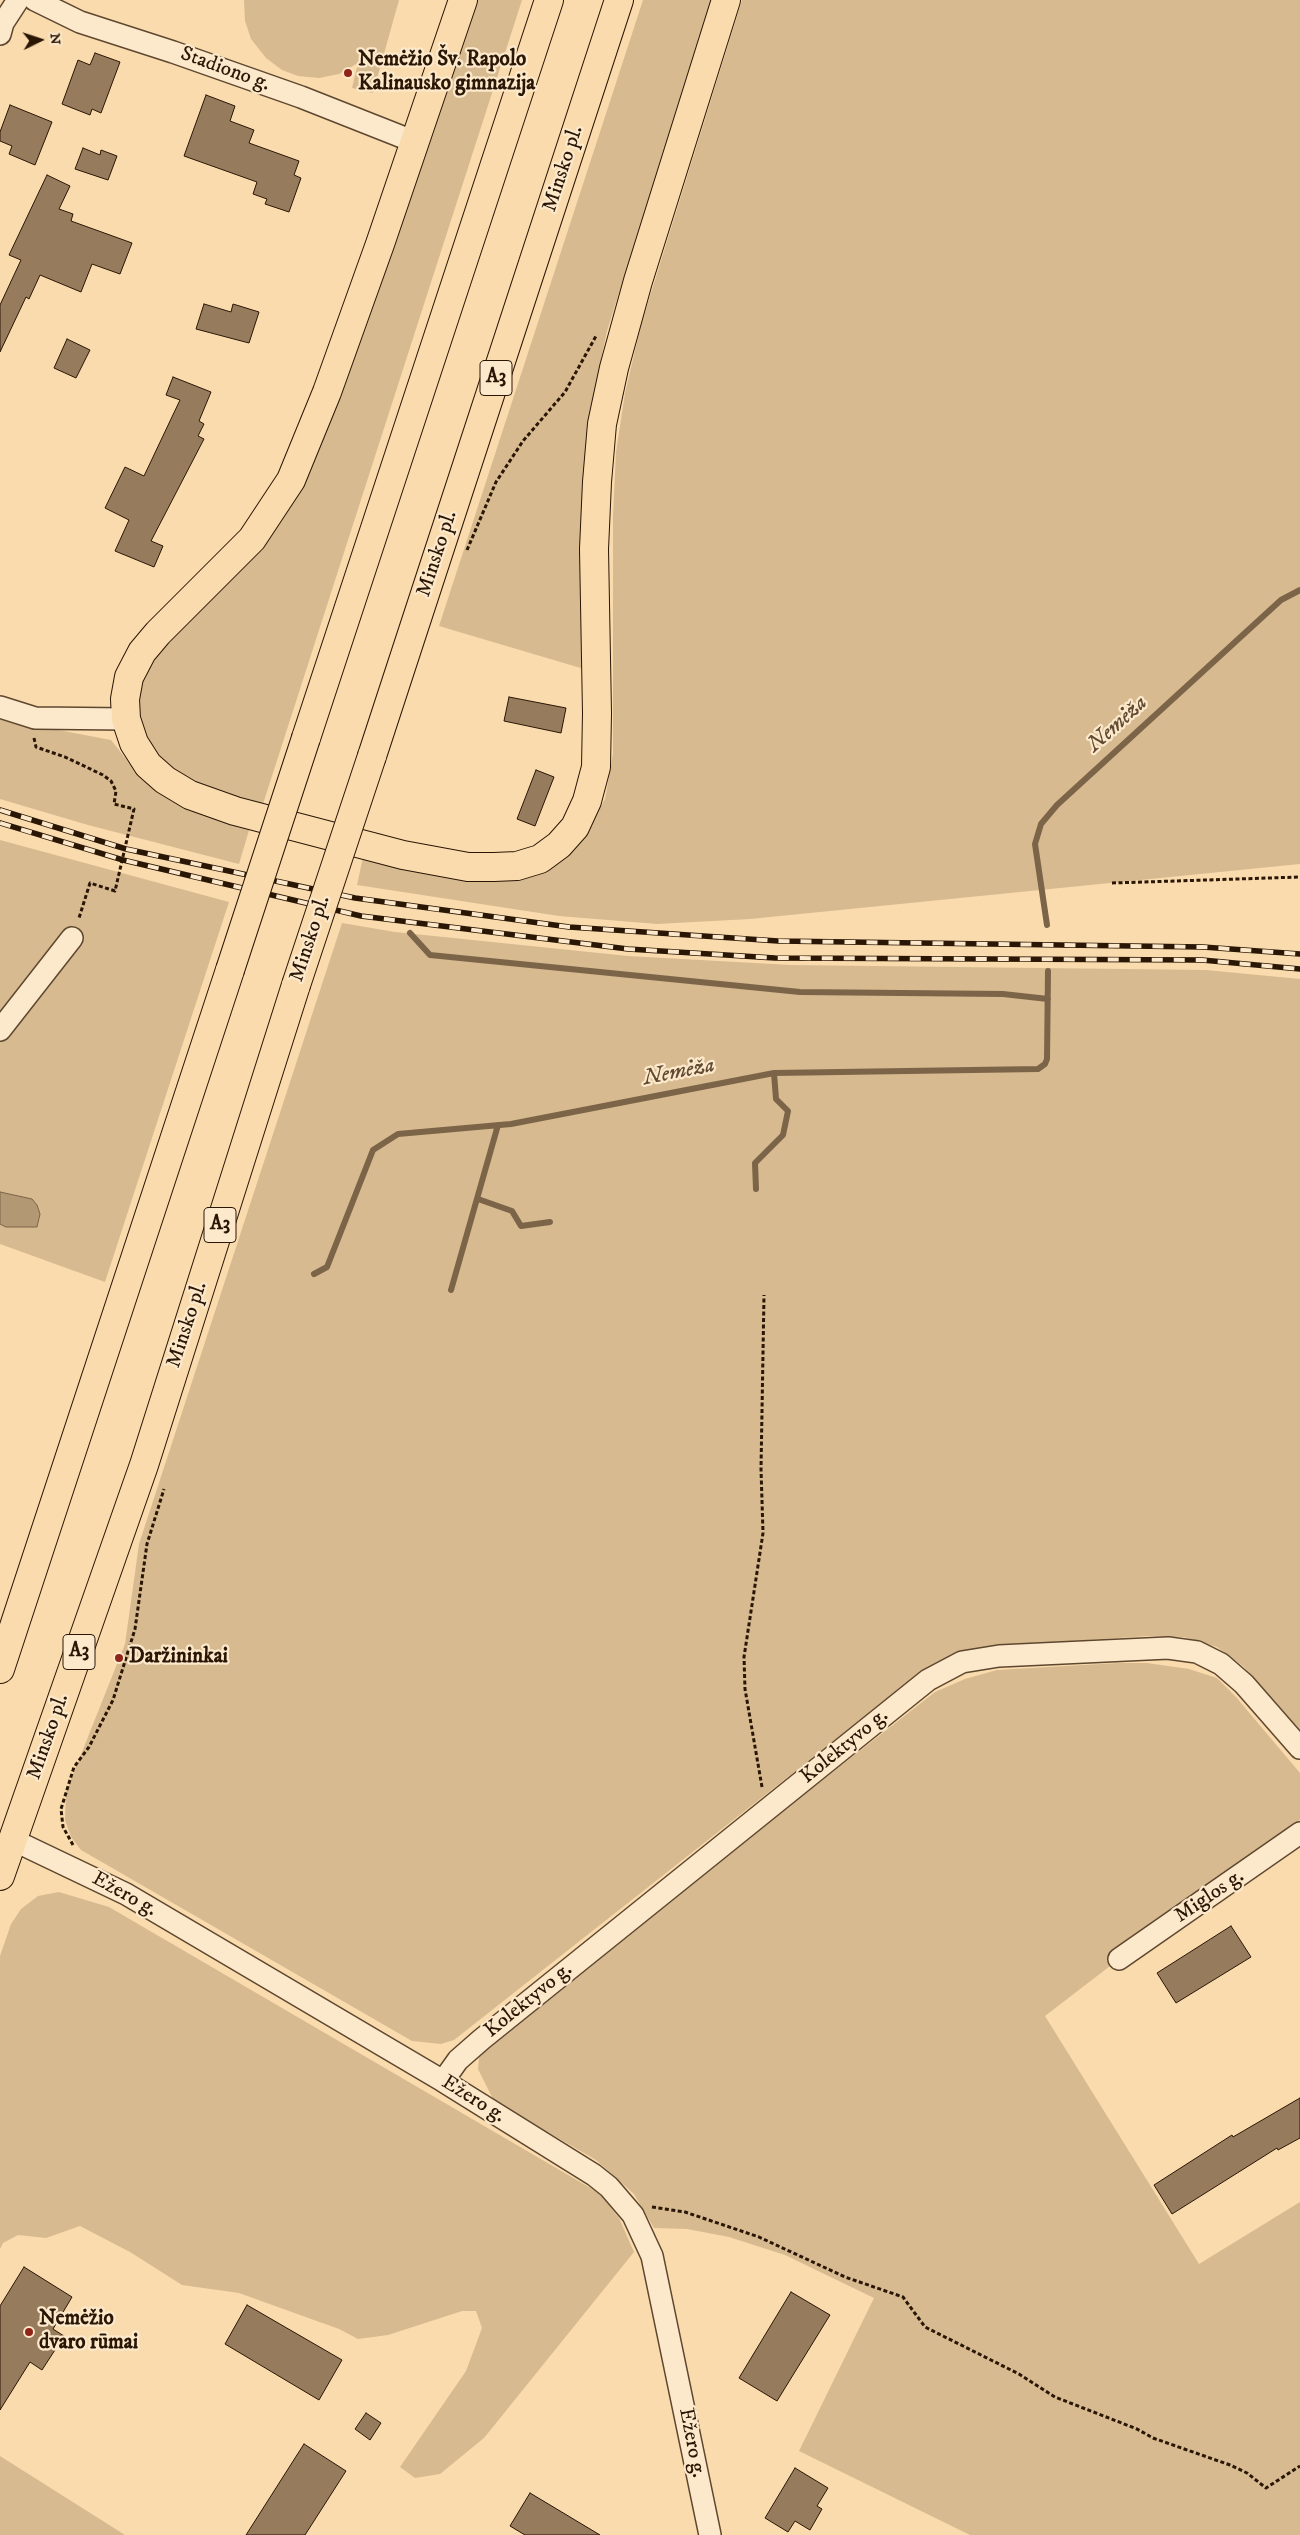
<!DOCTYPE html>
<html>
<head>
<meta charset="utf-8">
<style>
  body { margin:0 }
  #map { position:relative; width:1300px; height:2535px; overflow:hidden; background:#fadbad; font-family:"IM FELL DW Pica",serif }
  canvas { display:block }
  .north { position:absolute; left:15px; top:15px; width:50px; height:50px; -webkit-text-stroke:4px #fce8ca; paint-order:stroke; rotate:86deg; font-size:14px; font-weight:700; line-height:20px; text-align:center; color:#2a1605 }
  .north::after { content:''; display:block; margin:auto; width:18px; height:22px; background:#2a1605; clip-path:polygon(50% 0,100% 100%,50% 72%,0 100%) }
</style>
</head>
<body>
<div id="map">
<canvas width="1300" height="2535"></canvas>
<div class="north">N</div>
</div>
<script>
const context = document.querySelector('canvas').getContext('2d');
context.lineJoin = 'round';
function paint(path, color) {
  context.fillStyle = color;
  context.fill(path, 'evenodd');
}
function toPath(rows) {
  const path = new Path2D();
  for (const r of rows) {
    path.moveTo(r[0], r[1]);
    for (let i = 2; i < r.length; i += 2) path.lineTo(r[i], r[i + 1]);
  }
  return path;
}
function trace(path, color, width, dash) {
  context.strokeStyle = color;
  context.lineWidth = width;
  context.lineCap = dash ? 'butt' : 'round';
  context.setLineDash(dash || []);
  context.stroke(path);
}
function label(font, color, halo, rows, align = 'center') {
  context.font = font + ' "IM FELL DW Pica",serif';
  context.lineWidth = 4.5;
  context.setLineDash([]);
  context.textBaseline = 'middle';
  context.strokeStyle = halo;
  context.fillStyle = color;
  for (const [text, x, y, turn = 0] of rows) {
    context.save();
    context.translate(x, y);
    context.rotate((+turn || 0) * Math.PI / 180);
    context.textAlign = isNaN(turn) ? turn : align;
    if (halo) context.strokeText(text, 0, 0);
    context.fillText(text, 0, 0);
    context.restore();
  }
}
const green = toPath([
  [244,0,399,0,373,93,352,88,358,63,339,74,319,78,298,76,282,70,266,58,251,39,245,21],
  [477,0,522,0,262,807,204,789,178,773,159,755,144,736,139,720,138,702,142,683,148,669,158,654,261,547,296,498,308,472],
  [643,0,711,0,607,331,590,411,584,481,584,669,439,626],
  [742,0,1300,0,1300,864,750,919,657,924,559,916,357,885,363,857,459,880,486,881,587,832,605,799,613,754,613,516,616,452,625,393,641,325],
  [0,717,21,723,111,740,134,769,165,794,250,827,239,864,88,825,0,799],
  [0,840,229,902,105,1282,0,1244],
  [342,923,395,932,628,956,791,965,1206,970,1300,979,1300,1731,1244,1667,1217,1647,1184,1637,1149,1636,994,1646,960,1654,911,1680,454,2040,441,2044,412,2041,81,1850,71,1837,65,1820,66,1792,125,1644,139,1544],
  [1118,1663,1147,1663,1189,1669,1217,1678,1236,1697,1300,1773,1300,1820,1045,2016,1199,2264,1300,2202,1300,2535,970,2535,799,2451,874,2298,785,2255,729,2237,687,2229,654,2228,634,2194,596,2160,494,2101,478,2069,480,2048,935,1692,965,1679,997,1670],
  [59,1892,109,1907,599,2193,619,2218,634,2252,484,2438,440,2474,415,2478,400,2467,466,2371,482,2328,476,2311,462,2311,388,2335,358,2339,339,2329,239,2293,182,2285,130,2252,80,2226,46,2238,18,2235,3,2243,0,2249,0,1956,11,1924,21,1909,38,1896],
  [0,2456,125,2535,0,2535]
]);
const water = toPath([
  [0,1192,32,1199,37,1205,40,1214,37,1227,6,1227,0,1224,0,1192]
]);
const stream = toPath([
  [1047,925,1035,844,1041,824,1057,805,1281,600,1300,590],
  [410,933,430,955,800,992,1003,994,1048,999],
  [756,1189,755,1163,783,1135,788,1111,776,1099,774,1073],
  [478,1199,512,1211,521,1226,550,1222],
  [314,1274,327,1267,373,1150,398,1134,511,1124,774,1073,1038,1069,1045,1064,1047,1059,1048,971],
  [451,1290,498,1125]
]);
const building = toPath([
  [95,53,120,62,101,113,92,109,90,115,62,104,78,60,90,65,95,53],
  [206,95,235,106,230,121,254,130,249,143,299,161,294,175,301,178,289,212,265,204,267,199,253,194,257,182,184,156,206,95],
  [10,105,52,122,35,165,9,154,12,146,0,141,0,132,10,105],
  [83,148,100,155,101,150,117,156,108,180,75,169,83,148],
  [47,175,70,186,59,209,73,214,71,221,132,243,120,274,92,264,81,292,40,275,29,299,26,297,0,352,0,305,21,260,9,255,47,175],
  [204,304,231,312,233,304,259,312,249,343,196,329,204,304],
  [67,339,90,350,76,378,54,368,67,339],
  [173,377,211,392,199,421,204,424,198,436,204,439,151,541,163,546,154,567,115,551,129,520,105,508,125,467,144,476,180,400,166,395,173,377],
  [509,697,566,708,561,733,504,721,509,697],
  [536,770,554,777,535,826,517,819,536,770],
  [1231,1926,1251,1957,1176,2003,1157,1973,1231,1926],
  [1300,2098,1300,2138,1278,2150,1277,2148,1172,2214,1154,2185,1232,2135,1233,2137,1300,2098],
  [24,2267,72,2297,53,2329,64,2336,42,2370,30,2362,0,2410,0,2306,24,2267],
  [791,2292,830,2315,777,2401,739,2378,791,2292],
  [247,2305,342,2360,319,2400,225,2344,247,2305],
  [366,2413,381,2423,370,2440,355,2429,366,2413],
  [304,2444,346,2471,305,2535,246,2535,304,2444],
  [795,2468,828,2488,817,2506,822,2509,810,2530,795,2521,788,2532,765,2518,795,2468],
  [530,2493,600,2535,525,2535,510,2526,530,2493]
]);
const path = toPath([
  [467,550,496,482,523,441,565,392,596,336],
  [34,738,36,747,65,757,103,775,111,781,116,791,114,804,134,809,115,891,90,883,79,918],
  [1112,883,1300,877],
  [762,1787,745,1689,744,1657,763,1533,761,1469,764,1295],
  [73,1845,63,1827,61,1809,74,1767,89,1747,113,1700,135,1629,147,1544,164,1489],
  [652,2207,685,2212,759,2237,845,2277,903,2297,925,2327,1019,2374,1055,2397,1137,2429,1153,2438,1230,2465,1247,2473,1266,2488,1300,2466]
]);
const minor = toPath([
  [35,0,80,22,173,52,301,97,415,142],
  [0,34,3,23,18,0],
  [0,707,35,718,126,719],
  [0,1030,72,938],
  [13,1840,126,1894,443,2081,594,2175,609,2187,633,2215,652,2256,710,2535],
  [1119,1959,1300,1833],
  [443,2081,458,2060,482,2039,928,1680,962,1662,999,1656,1168,1648,1197,1652,1221,1664,1244,1684,1300,1748]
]);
const highway = toPath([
  [463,0,380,244,327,392,291,480,252,539,158,633,142,652,129,677,125,699,126,719,134,743,148,765,165,780,190,795,235,811,403,855,468,867,494,867,517,866,540,859,559,845,575,827,587,801,596,767,597,713,594,549,597,482,602,424,614,368,638,281,726,0],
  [306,738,549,0],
  [372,756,619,0],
  [0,1669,230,970],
  [0,1876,144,1465,296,985]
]);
const rail = toPath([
  [0,810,126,849,355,898,569,927,778,941,1203,947,1300,954],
  [0,823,123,860,361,916,628,949,775,958,1202,960,1300,969]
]);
const highwayBridge = toPath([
  [230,970,306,738],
  [296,985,372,756]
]);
const markers = [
  [348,73,5,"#8f2418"],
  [119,1658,5,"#8f2418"],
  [29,2332,5,"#8f2418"]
];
const shields = [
  [496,378,32],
  [220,1225,32],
  [79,1652,32]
];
const shieldNames = [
  ["A3",496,378],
  ["A3",220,1225],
  ["A3",79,1652]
];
const poiNames = [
  ["Nemėžio Šv. Rapolo",358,61],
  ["Kalinausko gimnazija",358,85],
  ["Daržininkai",129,1658],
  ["Nemėžio",39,2320],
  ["dvaro rūmai",39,2344]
];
const streetNames = [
  ["Stadiono g.",225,70,20],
  ["Minsko pl.",564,169,-72],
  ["Minsko pl.",438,554,-72],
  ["Minsko pl.",311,939,-72],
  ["Minsko pl.",188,1325,-72],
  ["Minsko pl.",49,1737,-71],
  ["Kolektyvo g.",845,1747,-39],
  ["Ežero g.",124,1895,29],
  ["Miglos g.",1210,1897,-34],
  ["Kolektyvo g.",529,2001,-39],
  ["Ežero g.",473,2100,32],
  ["Ežero g.",691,2443,79]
];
const waterNames = [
  ["Nemėža",1118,725,-42],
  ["Nemėža",679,1073,-11]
];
paint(green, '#d7ba90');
paint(water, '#b39874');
trace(water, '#7c6448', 1);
trace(stream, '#7c6448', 6);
paint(building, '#967c5c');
trace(building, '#2a1605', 1);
trace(minor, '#5e472f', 24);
trace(highway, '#2a1605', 30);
trace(path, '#2a1605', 3, [4, 2.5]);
trace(minor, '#fce8ca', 21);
trace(highway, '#fadbad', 28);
trace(rail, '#2a1605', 5.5);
trace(rail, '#fce8ca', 4, [11]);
trace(highwayBridge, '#2a1605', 30, []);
trace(highwayBridge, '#fadbad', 28);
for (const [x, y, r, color] of markers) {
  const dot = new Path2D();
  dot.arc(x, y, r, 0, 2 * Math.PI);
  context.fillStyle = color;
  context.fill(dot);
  trace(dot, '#fce8ca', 2);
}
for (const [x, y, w] of shields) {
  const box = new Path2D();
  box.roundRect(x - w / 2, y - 17.5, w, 35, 4);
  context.fillStyle = '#fce8ca';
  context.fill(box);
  trace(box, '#2a1605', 1);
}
label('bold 20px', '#2a1605', null, shieldNames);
label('bold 21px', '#2a1605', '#fce8ca', poiNames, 'left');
label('21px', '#2a1605', '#fce8ca', streetNames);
label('italic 22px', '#614a31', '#fce8ca', waterNames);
</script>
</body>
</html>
